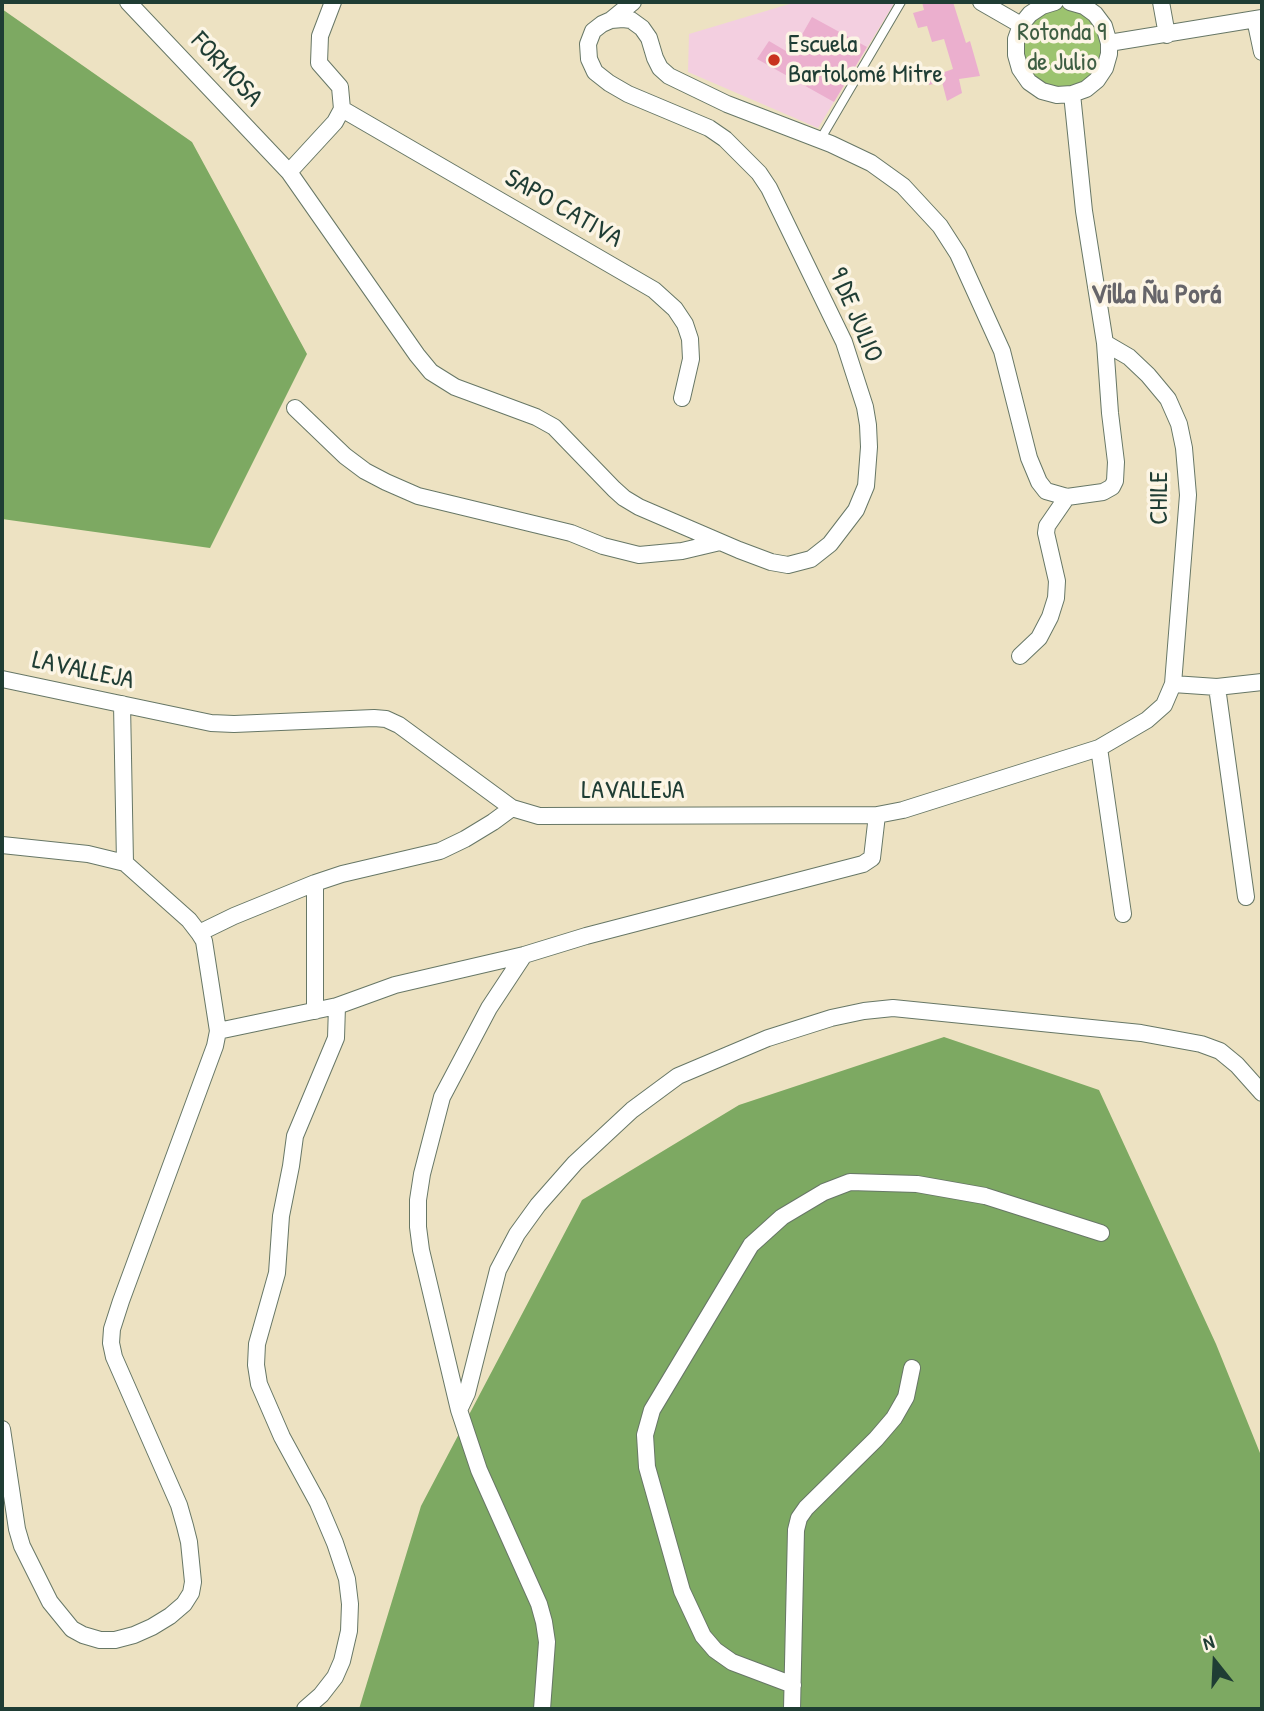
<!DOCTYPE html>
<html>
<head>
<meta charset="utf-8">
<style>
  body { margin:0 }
  #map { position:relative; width:1264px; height:1711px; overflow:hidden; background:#ede2c2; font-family:"Patrick Hand",sans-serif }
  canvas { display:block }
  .frame { position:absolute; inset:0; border:4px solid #1f3d34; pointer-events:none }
  .north { position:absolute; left:1180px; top:1627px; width:70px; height:70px; -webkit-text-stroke:5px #fcf5e5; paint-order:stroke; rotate:342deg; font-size:19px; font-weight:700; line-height:28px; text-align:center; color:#1f3d34 }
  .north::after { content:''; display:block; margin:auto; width:24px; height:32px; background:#1f3d34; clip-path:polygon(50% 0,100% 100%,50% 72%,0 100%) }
</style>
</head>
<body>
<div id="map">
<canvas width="1264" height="1711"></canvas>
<div class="frame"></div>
<div class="north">N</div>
</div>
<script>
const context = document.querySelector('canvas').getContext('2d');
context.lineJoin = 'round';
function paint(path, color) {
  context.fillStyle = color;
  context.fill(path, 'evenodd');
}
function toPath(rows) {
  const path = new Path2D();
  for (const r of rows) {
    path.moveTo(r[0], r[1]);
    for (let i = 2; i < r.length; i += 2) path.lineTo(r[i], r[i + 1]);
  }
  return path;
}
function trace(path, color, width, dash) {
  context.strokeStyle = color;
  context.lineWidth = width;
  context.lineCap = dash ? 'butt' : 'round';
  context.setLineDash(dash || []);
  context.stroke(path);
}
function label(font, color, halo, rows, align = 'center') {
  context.font = font + ' "Patrick Hand",sans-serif';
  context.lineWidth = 7;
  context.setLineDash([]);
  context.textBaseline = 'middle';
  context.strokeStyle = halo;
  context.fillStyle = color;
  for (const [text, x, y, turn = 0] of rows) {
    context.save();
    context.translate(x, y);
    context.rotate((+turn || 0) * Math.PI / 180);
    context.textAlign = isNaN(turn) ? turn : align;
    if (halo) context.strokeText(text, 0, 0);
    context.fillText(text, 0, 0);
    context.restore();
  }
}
const built = toPath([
  [796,2,895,2,818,128,688,72,689,34]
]);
const green = toPath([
  [1070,2,1104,26,1105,68,1072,94,1029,82,1016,39,1042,6]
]);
const forest = toPath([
  [2,9,192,142,307,354,210,548,2,519],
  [944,1037,1099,1090,1216,1344,1262,1458,1262,1709,359,1709,421,1506,582,1200,739,1105]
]);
const building = toPath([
  [922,2,953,2,966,43,970,41,980,76,959,79,962,93,947,101,942,82,929,85,927,78,953,69,944,39,932,42,927,26,918,28,913,13,924,10],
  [812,17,867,47,834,102,757,59,769,41,791,54]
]);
const service = toPath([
  [820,140,901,2]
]);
const minor = toPath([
  [128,2,289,172],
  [333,2,320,36,319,63,340,87,342,109,335,122,289,172,417,355,431,372,455,387,536,417,554,427,614,489,624,498,639,507,739,550,771,562,788,565,811,559,830,544,856,510,866,486,869,447,868,425,865,407,844,342,769,188,759,173,725,139,709,128,628,94,609,83,595,72,589,59,588,44,593,31,602,24,611,20,623,19,631,20,642,28,649,38,655,58,660,68,669,76,727,104,831,144,871,163,903,186,940,226,958,254,1002,351,1029,458,1039,482,1046,491,1067,497,1103,492,1112,487,1115,481,1116,462,1110,413,1105,343,1084,211,1072,94],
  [981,2,1021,25],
  [1055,2,1042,6,1030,14,1021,25,1016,39,1016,55,1020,69,1029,82,1042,91,1057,95,1072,94,1086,89,1097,80,1105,68,1109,54,1109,43,1104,26,1095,14,1084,6,1070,2],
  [1161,2,1167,35],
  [1255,19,1262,52],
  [611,20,633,2],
  [1109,43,1262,18],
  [342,109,654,290,675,309,685,324,690,339,691,359,682,398],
  [1105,343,1129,357,1148,375,1168,399,1179,424,1184,448,1188,495,1173,684],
  [295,408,345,456,365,471,386,482,418,496,571,533,603,546,639,555,682,551,720,542],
  [1020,656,1039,638,1050,617,1056,598,1057,581,1046,533,1047,526,1067,497],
  [2,679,211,723,234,724,374,718,386,719,399,725,512,808,539,816,877,815,903,810,1099,748,1147,720,1164,705,1173,684,1217,687,1262,682],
  [1217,687,1246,897],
  [122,704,125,863,189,920,199,933],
  [1099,748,1123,914],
  [2,845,88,854,125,863],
  [524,955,489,1008,442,1097,422,1174,418,1200,418,1227,421,1250,459,1410,479,1470,539,1604,544,1622,547,1642,542,1709],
  [315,1011,315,883],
  [218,1031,337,1006,395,985,524,955,586,936,863,864,872,858,877,815],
  [459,1410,467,1393,498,1270,517,1234,538,1205,575,1163,632,1110,678,1076,768,1038,831,1018,864,1011,893,1008,1141,1033,1201,1044,1220,1051,1237,1065,1262,1093],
  [2,1429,17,1529,22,1546,50,1602,72,1629,83,1635,100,1640,115,1640,134,1635,152,1627,170,1616,184,1604,191,1593,193,1582,189,1542,185,1526,179,1505,114,1357,111,1343,112,1329,121,1301,215,1046,218,1031,204,941,199,933,234,916,315,883,342,874,440,851,465,839,493,822,512,808],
  [793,1685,732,1662,715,1650,703,1636,682,1591,647,1467,645,1435,652,1410,751,1245,782,1217,824,1192,850,1182,917,1184,985,1196,1101,1233],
  [305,1709,321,1695,335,1677,342,1661,349,1631,350,1604,347,1579,335,1543,318,1503,282,1437,259,1384,256,1365,257,1344,277,1273,281,1216,291,1166,295,1136,336,1038,337,1006],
  [792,1709,796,1530,799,1518,806,1508,876,1439,894,1418,906,1397,912,1368]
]);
const markers = [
  [774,60,7,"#c8321e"]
];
const parkNames = [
  ["Rotonda 9",1062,33],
  ["de Julio",1062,63]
];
const poiNames = [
  ["Escuela",788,45],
  ["Bartolomé Mitre",788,75]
];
const streetNames = [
  ["FORMOSA",226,70,47],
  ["SAPO CATIVA",563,209,30],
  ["9 DE JULIO",855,315,67],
  ["CHILE",1160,498,-90],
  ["LAVALLEJA",83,671,12],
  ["LAVALLEJA",633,791]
];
const neighbourhoodNames = [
  ["Villa Ñu Porá",1156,296]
];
paint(built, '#f3cfe0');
paint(green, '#9cc36f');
paint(forest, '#7da962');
paint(building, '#ebafce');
trace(service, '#677766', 10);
trace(minor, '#677766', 18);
trace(service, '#fff', 8);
trace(minor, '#fff', 16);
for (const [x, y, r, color] of markers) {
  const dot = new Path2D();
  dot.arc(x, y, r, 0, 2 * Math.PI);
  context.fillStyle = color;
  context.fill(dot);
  trace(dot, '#fcf5e5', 2.5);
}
label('26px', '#3e5e43', '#fcf5e5', parkNames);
label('26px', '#1f3d34', '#fcf5e5', poiNames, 'left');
label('26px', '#1f3d34', '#fcf5e5', streetNames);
label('bold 28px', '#66656a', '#fcf5e5', neighbourhoodNames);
</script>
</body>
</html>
